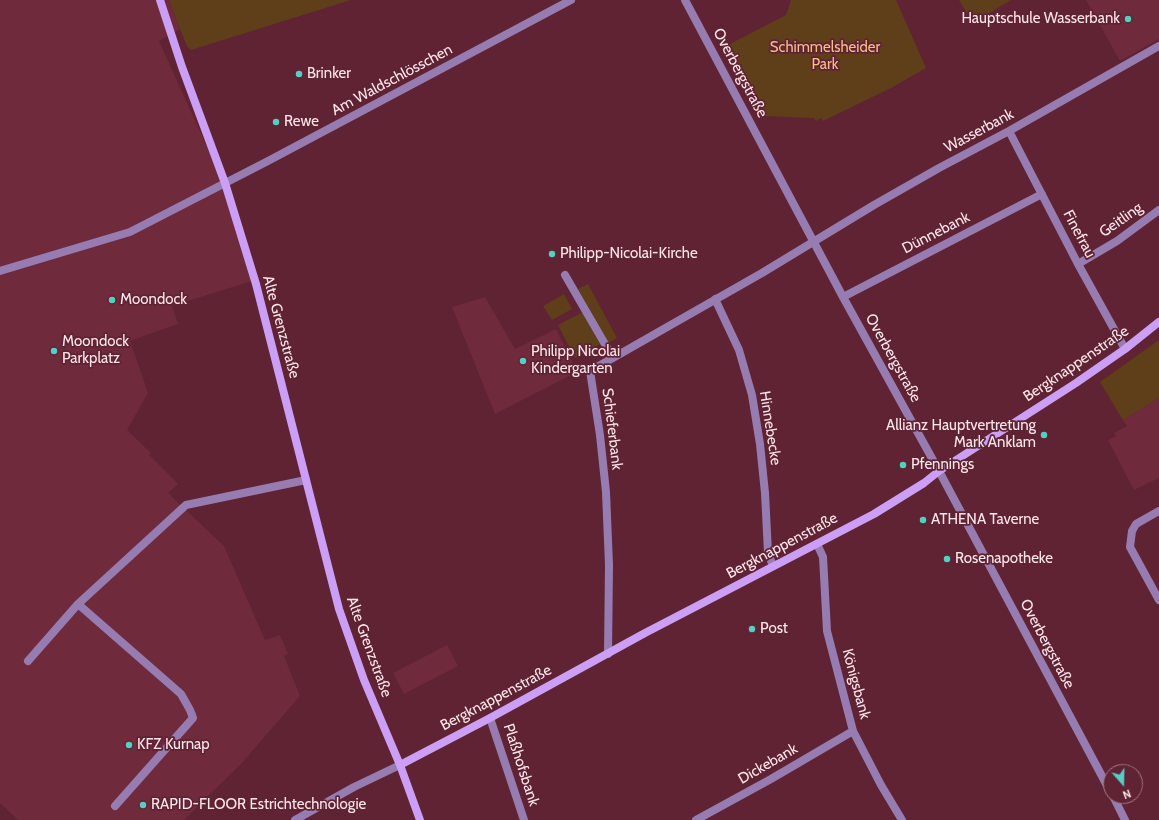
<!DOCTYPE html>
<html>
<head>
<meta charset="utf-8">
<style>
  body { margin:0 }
  #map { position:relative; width:1159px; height:820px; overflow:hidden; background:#5f2333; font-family:Cabin,sans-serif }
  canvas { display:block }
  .north { position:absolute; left:1103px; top:764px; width:40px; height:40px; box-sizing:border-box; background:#5f2333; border:1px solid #9f717c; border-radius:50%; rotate:160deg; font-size:11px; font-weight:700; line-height:16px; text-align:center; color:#fee6ea }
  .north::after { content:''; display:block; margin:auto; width:14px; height:18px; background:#57cec2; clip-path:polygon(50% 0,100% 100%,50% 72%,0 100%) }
</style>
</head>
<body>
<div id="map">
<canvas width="1159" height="820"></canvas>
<div class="north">N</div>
</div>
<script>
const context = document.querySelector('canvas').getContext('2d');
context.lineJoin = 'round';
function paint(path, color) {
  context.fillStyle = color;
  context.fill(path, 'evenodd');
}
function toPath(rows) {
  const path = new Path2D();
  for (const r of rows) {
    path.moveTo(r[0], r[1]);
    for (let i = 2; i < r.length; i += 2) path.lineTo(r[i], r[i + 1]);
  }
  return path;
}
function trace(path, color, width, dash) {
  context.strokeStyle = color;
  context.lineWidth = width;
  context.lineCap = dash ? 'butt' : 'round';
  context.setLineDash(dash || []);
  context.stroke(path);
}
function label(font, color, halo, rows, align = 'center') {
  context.font = font + ' Cabin,sans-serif';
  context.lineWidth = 3.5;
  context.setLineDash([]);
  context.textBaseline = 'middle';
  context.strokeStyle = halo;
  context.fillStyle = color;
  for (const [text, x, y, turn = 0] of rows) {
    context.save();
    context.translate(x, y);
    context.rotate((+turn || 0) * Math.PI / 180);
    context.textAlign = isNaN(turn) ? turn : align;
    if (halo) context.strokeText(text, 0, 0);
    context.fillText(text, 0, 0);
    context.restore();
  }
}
const built = toPath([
  [0,0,169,0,180,29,159,41,222,180,252,281,172,306,178,324,130,341,148,393,127,430,151,453,149,455,178,484,168,493,224,546,265,640,280,635,288,654,284,656,300,696,241,764,184,820,18,820,0,803],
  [1086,0,1159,0,1159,39,1120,61],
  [485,297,515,349,556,329,577,372,495,414,452,307],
  [1159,398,1159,478,1134,490,1108,440,1116,436,1114,433,1127,426,1123,420],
  [447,645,458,666,404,694,393,673]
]);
const green = toPath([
  [169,0,351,0,191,50,187,46,180,29],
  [791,0,896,0,926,68,891,88,823,121,821,118,816,121,814,118,762,116,724,47,786,15],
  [959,0,1011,0,973,23],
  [588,284,617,338,608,343,578,289],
  [564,294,572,309,552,320,543,306],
  [583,312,600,344,575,358,558,325],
  [1159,340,1159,398,1123,420,1100,382]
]);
const street = toPath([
  [685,0,843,297,939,471,1111,793],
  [1009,131,1078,264,1125,349],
  [1078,264,1117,241,1159,210],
  [0,271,130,232,268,161,571,0],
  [565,275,613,358],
  [843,297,1042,194],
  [715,299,739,350,752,395,760,444,765,493,768,553,773,566],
  [1159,511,1136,524,1132,531,1130,547,1159,600],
  [817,544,823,557,827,631,853,731,881,785,902,820],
  [608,654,609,565,606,492,600,435,590,371,762,273,874,205,939,168,1009,131,1159,46],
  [28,661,78,604],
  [490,718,524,820],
  [1113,796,1125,820],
  [115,806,193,718,190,710,181,694,78,604,186,505,306,480],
  [295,820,354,787,400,765],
  [696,820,771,779,853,731]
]);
const secondary = toPath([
  [160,0,182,67,225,183,256,284,339,609,364,680,400,765,420,820],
  [400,765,490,718,645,633,874,514,924,483,939,471,1076,383,1125,349,1159,322]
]);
const markers = [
  [1128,19,4,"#57cec2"],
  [299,74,4,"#57cec2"],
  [276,122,4,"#57cec2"],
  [552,254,4,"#57cec2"],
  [112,300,4,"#57cec2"],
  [54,351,4,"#57cec2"],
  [523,361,4,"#57cec2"],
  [1044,435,4,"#57cec2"],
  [903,465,4,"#57cec2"],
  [923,520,4,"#57cec2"],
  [947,559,4,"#57cec2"],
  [752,629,4,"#57cec2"],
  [129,745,4,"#57cec2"],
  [143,805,4,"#57cec2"]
];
const poiNames = [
  ["Hauptschule Wasserbank",1120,19,"right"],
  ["Brinker",307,74],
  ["Rewe",284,122],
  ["Philipp-Nicolai-Kirche",560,254],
  ["Moondock",120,300],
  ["Moondock",62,342],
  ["Parkplatz",62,359],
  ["Philipp Nicolai",531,352],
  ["Kindergarten",531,369],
  ["Allianz Hauptvertretung",1036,426,"right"],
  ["Mark Anklam",1036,443,"right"],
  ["Pfennings",911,465],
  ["ATHENA Taverne",931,520],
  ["Rosenapotheke",955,559],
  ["Post",760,629],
  ["KFZ Kurnap",137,745],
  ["RAPID-FLOOR Estrichtechnologie",151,805]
];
const parkNames = [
  ["Schimmelsheider",825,48],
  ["Park",825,65]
];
const streetNames = [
  ["Overbergstraße",740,73,62],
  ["Am Waldschlösschen",392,80,-28],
  ["Wasserbank",979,131,-28],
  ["Geitling",1121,220,-35],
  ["Dünnebank",936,233,-27],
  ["Finefrau",1079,234,62],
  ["Alte Grenzstraße",281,327,75],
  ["Overbergstraße",893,358,61],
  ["Bergknappenstraße",1076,364,-34],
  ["Hinnebecke",770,428,81],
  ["Schieferbank",612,429,83],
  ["Bergknappenstraße",782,546,-28],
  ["Overbergstraße",1047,644,62],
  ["Alte Grenzstraße",369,647,70],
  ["Königsbank",856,684,75],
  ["Bergknappenstraße",496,698,-28],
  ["Dickebank",768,764,-30],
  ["Plaßhofsbank",521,765,72]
];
paint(built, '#6f2a3c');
paint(green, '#5f3e1a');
trace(street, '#967cb1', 8);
trace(secondary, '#ca9ff5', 8);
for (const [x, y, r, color] of markers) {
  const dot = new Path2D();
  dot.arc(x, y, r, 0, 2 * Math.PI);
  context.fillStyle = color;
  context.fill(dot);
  trace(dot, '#5f2333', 1.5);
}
label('15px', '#fee6ea', '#5f2333', poiNames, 'left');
label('15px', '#f3be88', '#5f2333', parkNames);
label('15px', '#fee6ea', '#5f2333', streetNames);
</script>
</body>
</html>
